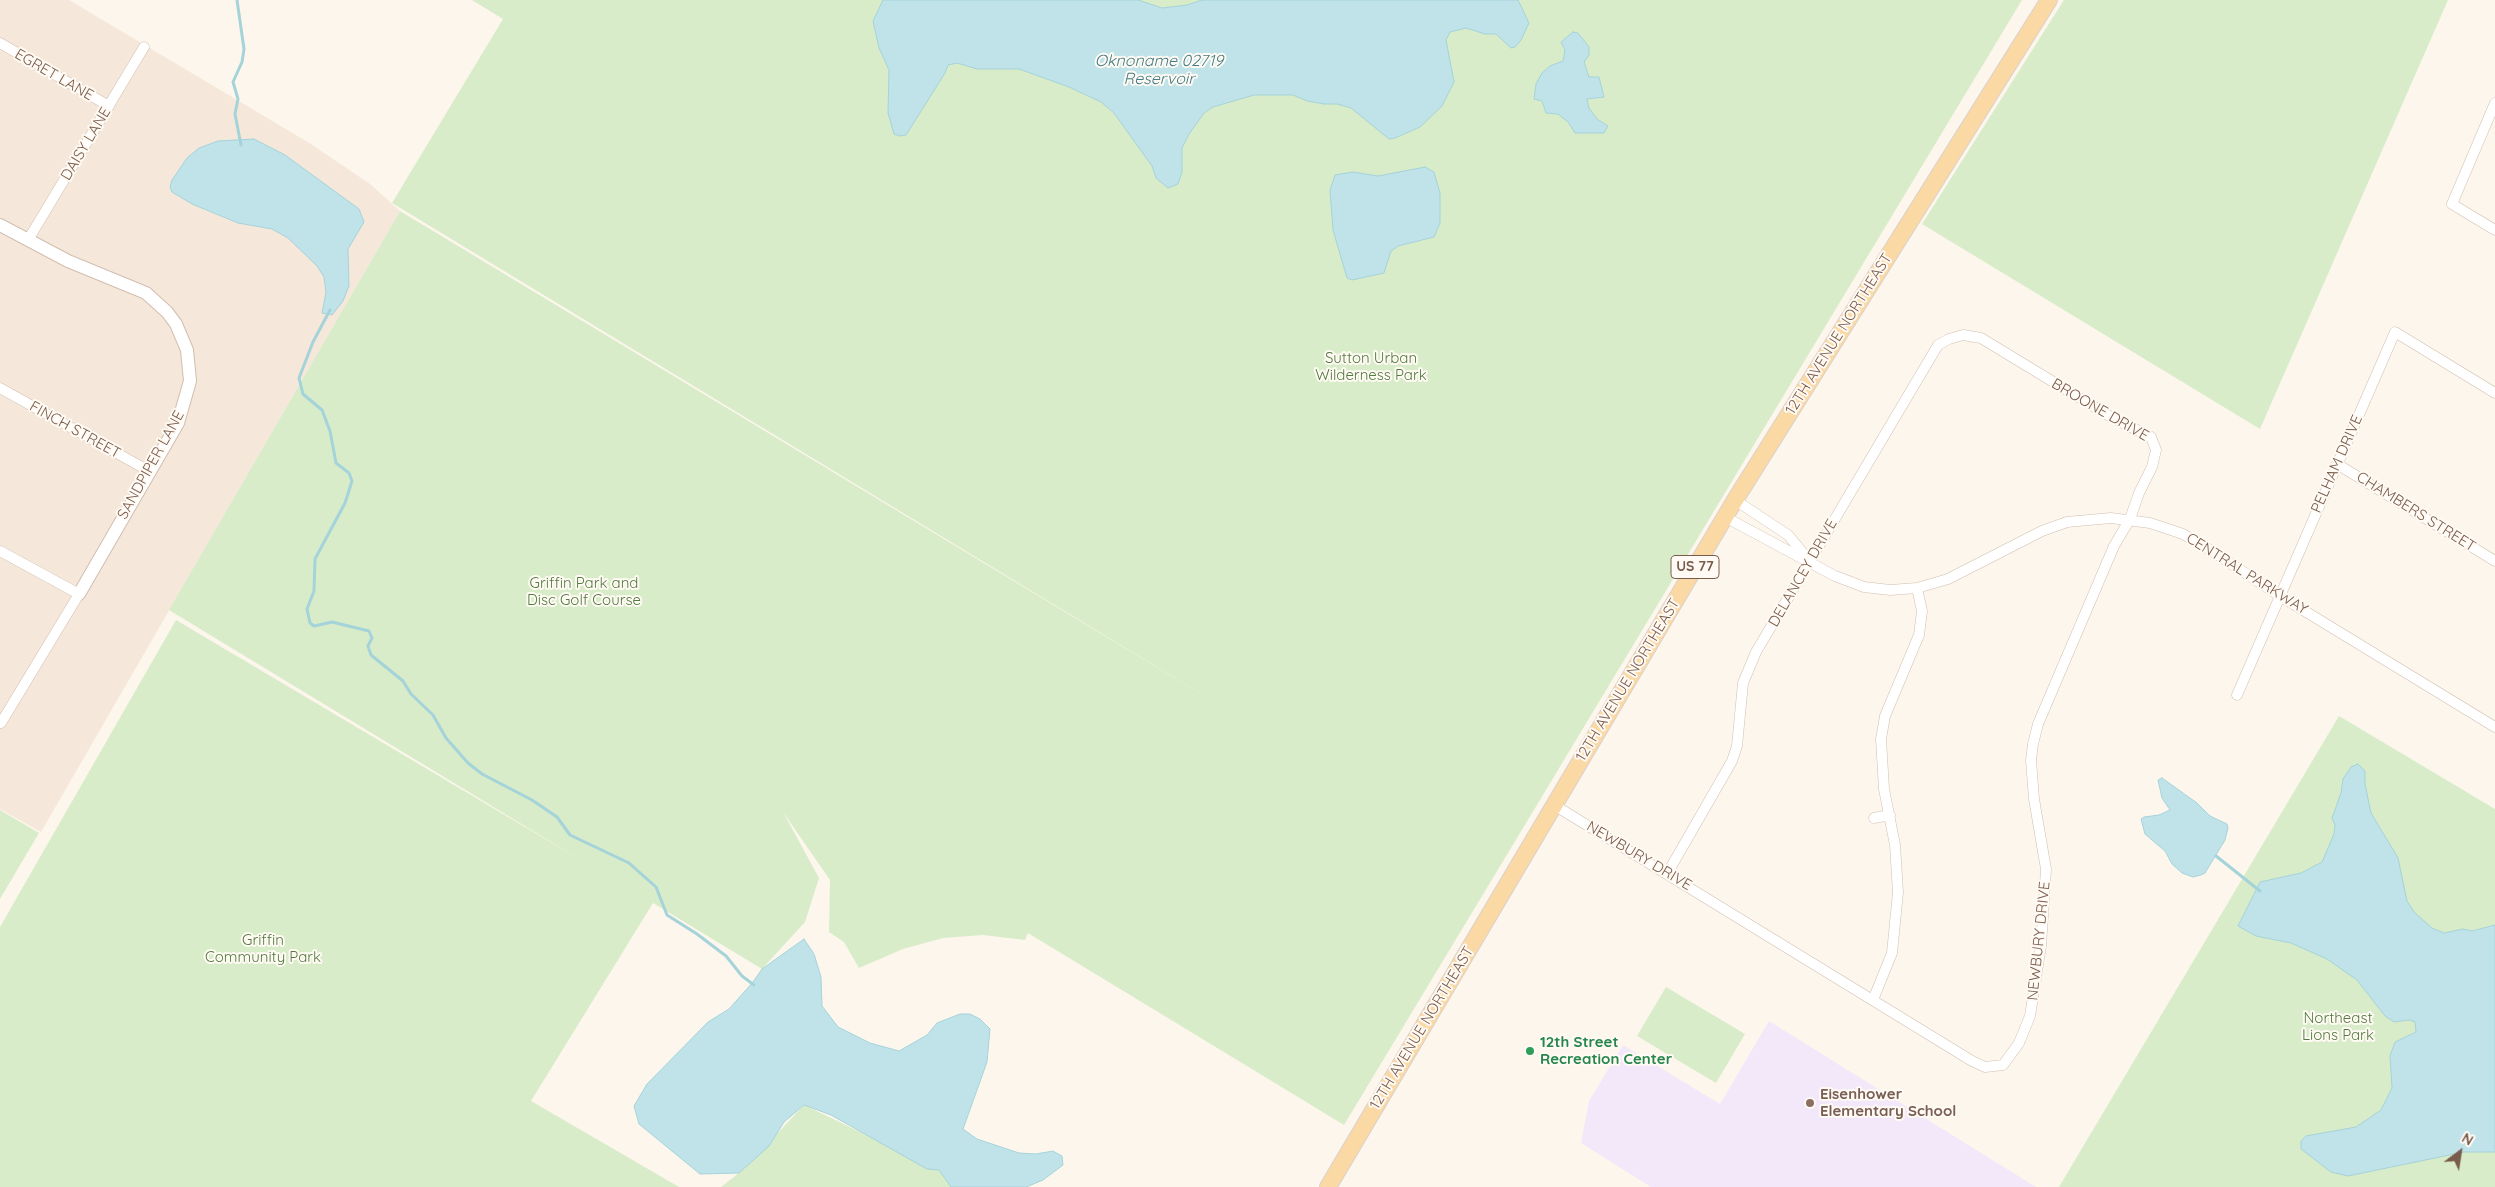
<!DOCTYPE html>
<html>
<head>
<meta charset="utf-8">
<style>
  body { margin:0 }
  #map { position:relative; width:2495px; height:1187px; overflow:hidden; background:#fdf6ec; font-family:Quicksand,sans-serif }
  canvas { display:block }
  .north { position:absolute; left:2435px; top:1127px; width:50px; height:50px; -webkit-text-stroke:4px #fffaf3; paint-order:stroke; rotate:31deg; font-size:14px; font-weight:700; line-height:20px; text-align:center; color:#7a5c4d }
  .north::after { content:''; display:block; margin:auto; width:18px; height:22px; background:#7a5c4d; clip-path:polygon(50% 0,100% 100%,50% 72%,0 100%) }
</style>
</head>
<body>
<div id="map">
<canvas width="2495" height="1187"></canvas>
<div class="north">N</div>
</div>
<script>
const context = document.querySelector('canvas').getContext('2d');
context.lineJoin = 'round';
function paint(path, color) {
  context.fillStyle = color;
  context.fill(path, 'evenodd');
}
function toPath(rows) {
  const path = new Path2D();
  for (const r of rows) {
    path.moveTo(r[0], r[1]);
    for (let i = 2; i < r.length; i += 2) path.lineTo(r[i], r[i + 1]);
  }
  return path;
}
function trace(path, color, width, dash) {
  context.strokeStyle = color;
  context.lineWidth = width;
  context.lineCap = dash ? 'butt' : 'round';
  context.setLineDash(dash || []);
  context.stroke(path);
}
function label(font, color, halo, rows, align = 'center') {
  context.font = font + ' Quicksand,sans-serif';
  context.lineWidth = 4;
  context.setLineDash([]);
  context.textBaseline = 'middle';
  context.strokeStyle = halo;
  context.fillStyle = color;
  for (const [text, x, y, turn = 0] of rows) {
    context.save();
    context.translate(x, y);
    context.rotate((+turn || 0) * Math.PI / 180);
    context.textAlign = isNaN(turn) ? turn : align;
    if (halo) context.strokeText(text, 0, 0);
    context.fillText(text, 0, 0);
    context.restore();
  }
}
const residential = toPath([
  [0,0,69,0,311,144,370,184,400,211,41,832,0,809]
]);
const education = toPath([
  [1769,1021,1957,1138,2036,1187,1651,1187,1581,1143,1589,1101,1623,1045,1720,1104]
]);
const green = toPath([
  [472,0,2022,0,1344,1125,1028,933,1025,940,983,935,943,938,903,949,859,968,844,942,829,932,830,880,783,812,819,878,805,922,762,969,653,903,531,1101,679,1187,0,1187,0,927,176,620,584,862,169,610,400,211,1236,715,392,203,503,19],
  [2064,0,2448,0,2260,429,1922,224],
  [2339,716,2495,809,2495,1187,2059,1187],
  [0,810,39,833,0,899],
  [1666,987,1745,1034,1716,1083,1637,1036],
  [804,1105,939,1170,951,1187,721,1187,744,1169]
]);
const water = toPath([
  [883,0,1138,0,1162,8,1187,5,1202,0,1518,0,1529,23,1521,40,1515,47,1511,48,1496,34,1485,34,1466,28,1450,32,1446,40,1454,82,1442,106,1420,127,1395,138,1389,139,1351,108,1337,104,1324,104,1307,101,1293,95,1254,95,1213,107,1204,113,1189,134,1182,148,1182,172,1178,184,1168,188,1156,178,1152,166,1114,113,1101,102,1069,87,1019,69,977,69,957,63,948,65,945,73,906,135,900,136,894,134,888,113,889,70,879,48,873,21,883,0],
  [1573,32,1578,33,1589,47,1589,55,1584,62,1589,77,1599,77,1604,97,1587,99,1589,108,1597,119,1608,126,1604,133,1575,133,1568,122,1558,114,1546,113,1542,101,1534,99,1536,84,1542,73,1550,66,1563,61,1565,50,1561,42,1573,32],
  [254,139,285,155,359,209,364,222,348,249,349,286,343,301,332,315,322,313,326,292,324,277,317,266,288,238,272,229,238,223,192,204,172,192,170,187,172,180,187,158,199,148,218,141,254,139],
  [1425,167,1434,172,1440,193,1440,223,1434,237,1398,246,1391,251,1384,273,1352,280,1347,278,1333,230,1330,190,1335,175,1353,172,1378,176,1425,167],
  [2358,764,2365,771,2365,784,2371,813,2398,858,2407,901,2414,912,2432,928,2444,933,2463,929,2472,931,2495,925,2495,1152,2464,1152,2348,1176,2331,1172,2301,1149,2301,1141,2306,1136,2356,1127,2381,1110,2392,1088,2390,1056,2395,1042,2416,1032,2415,1022,2409,1020,2394,1022,2385,1016,2357,980,2327,959,2291,943,2256,936,2238,926,2260,882,2301,873,2322,862,2334,834,2335,825,2332,818,2341,793,2343,779,2351,767,2358,764],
  [2162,778,2197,803,2210,816,2227,824,2228,828,2225,840,2205,873,2201,875,2193,877,2182,873,2172,864,2165,851,2145,834,2141,819,2144,817,2159,815,2170,810,2162,798,2158,780,2162,778],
  [804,939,814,954,821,977,822,1006,838,1027,870,1043,899,1051,927,1035,937,1023,960,1014,970,1014,980,1019,990,1029,987,1062,963,1129,977,1139,1019,1153,1036,1154,1053,1151,1062,1156,1063,1165,1043,1180,1026,1187,951,1187,939,1170,927,1169,831,1115,804,1105,784,1122,769,1146,739,1173,700,1174,639,1124,634,1106,647,1084,708,1022,729,1009,753,982,762,969,804,939]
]);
const stream = toPath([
  [237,0,244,49,242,62,233,82,238,99,235,114,241,145],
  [330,310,313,342,299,378,303,394,322,410,330,431,336,463,349,473,352,481,345,503,315,559,314,591,307,609,310,623,314,626,332,622,369,631,372,638,368,646,371,655,403,681,411,694,433,715,446,738,468,763,482,774,532,800,557,817,570,835,629,863,656,887,667,915,697,934,726,956,742,976,754,985],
  [2216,856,2260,891]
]);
const minor = toPath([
  [0,43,109,106],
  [2495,103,2452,204,2495,230],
  [28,240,144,47],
  [0,388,149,471],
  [2337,464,2495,561],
  [1735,500,1788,535,1808,559],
  [1725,517,1835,576,1864,587,1890,590,1917,588,1948,579,2042,531,2067,522,2111,518,2150,523,2183,534,2207,548,2280,596,2495,727],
  [0,551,79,594,1,723],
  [2237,695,2395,332,2495,393],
  [1554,805,1972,1061,1985,1067,2003,1065,2019,1043,2030,1016,2041,946,2046,869,2034,799,2031,760,2033,744,2038,724,2114,546,2130,519,2139,493,2152,467,2156,450,2151,437,2111,417,1981,338,1963,335,1949,339,1938,345,1756,652,1743,683,1737,746,1732,761,1667,874],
  [1874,818,1890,815],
  [1873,1000,1892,953,1898,892,1895,845,1884,789,1881,739,1885,716,1919,635,1922,611,1917,588]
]);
const tertiary = toPath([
  [0,225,68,261,146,293,167,312,176,324,187,350,190,381,178,423,79,594]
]);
const primary = toPath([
  [1328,1187,1735,500,2049,0]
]);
const markers = [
  [1530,1051,5,"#2e9e5b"],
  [1810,1103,5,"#8d6e63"]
];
const shields = [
  [1695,567,48]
];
const shieldNames = [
  ["US 77",1695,567]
];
const streetNames = [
  ["EGRET LANE",54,75,30],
  ["DAISY LANE",86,144,-59],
  ["12TH AVENUE NORTHEAST",1839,334,-58],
  ["BROONE DRIVE",2100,410,30],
  ["FINCH STREET",75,430,29],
  ["PELHAM DRIVE",2337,464,-66],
  ["SANDPIPER LANE",151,465,-61],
  ["CHAMBERS STREET",2416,512,32],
  ["DELANCEY DRIVE",1803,573,-60],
  ["CENTRAL PARKWAY",2247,574,32],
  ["12TH AVENUE NORTHEAST",1628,680,-59],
  ["NEWBURY DRIVE",1639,856,31],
  ["NEWBURY DRIVE",2039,941,-84],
  ["12TH AVENUE NORTHEAST",1422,1028,-59]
];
const parkNames = [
  ["Sutton Urban",1371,358],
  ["Wilderness Park",1371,375],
  ["Griffin Park and",584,583],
  ["Disc Golf Course",584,600],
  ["Griffin",263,940],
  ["Community Park",263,957],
  ["Northeast",2338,1018],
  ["Lions Park",2338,1035]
];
const leisureNames = [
  ["12th Street",1540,1042],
  ["Recreation Center",1540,1059]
];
const educationNames = [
  ["Eisenhower",1820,1094],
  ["Elementary School",1820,1111]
];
const waterNames = [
  ["Oknoname 02719",1159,61],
  ["Reservoir",1159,79]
];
paint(residential, '#f5e8da');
paint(education, '#f3e8fa');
paint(green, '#d8ecc9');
paint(water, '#bfe3e8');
trace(water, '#a5d3da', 1);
trace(stream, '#a5d3da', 3);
trace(minor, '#d1beb0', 11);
trace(tertiary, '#d1beb0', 14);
trace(primary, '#dad1cd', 18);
trace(minor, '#fff', 10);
trace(tertiary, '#fff', 12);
trace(primary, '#fbd9a5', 16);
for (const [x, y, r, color] of markers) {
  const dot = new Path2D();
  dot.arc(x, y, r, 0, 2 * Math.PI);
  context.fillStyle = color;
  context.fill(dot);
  trace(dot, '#fffaf3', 2);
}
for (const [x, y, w] of shields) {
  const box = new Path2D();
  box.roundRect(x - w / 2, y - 11.5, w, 23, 4);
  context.fillStyle = '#fffaf3';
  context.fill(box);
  trace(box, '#7a5c4d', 1);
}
label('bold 14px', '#7a5c4d', null, shieldNames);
label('15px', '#7a5c4d', '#fffaf3', streetNames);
label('15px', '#537a41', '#fffaf3', parkNames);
label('bold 15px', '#27864d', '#fffaf3', leisureNames, 'left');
label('bold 15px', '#785e54', '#fffaf3', educationNames, 'left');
label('italic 16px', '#437c86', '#fffaf3', waterNames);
</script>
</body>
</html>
